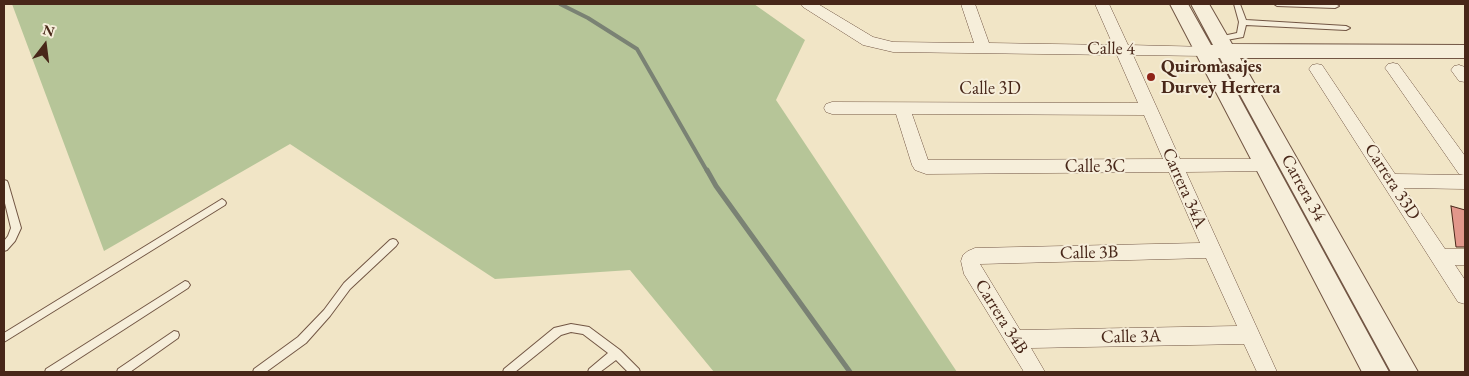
<!DOCTYPE html>
<html>
<head>
<meta charset="utf-8">
<style>
  body { margin:0 }
  #map { position:relative; width:1469px; height:376px; overflow:hidden; background:#f1e5c6; font-family:"EB Garamond",serif }
  canvas { display:block }
  .frame { position:absolute; inset:0; border:5px solid #482719; pointer-events:none }
  .north { position:absolute; left:20px; top:20px; width:50px; height:50px; -webkit-text-stroke:4px #f6eeda; paint-order:stroke; rotate:15deg; font-size:14px; font-weight:700; line-height:20px; text-align:center; color:#482719 }
  .north::after { content:''; display:block; margin:auto; width:18px; height:22px; background:#482719; clip-path:polygon(50% 0,100% 100%,50% 72%,0 100%) }
</style>
</head>
<body>
<div id="map">
<canvas width="1469" height="376"></canvas>
<div class="frame"></div>
<div class="north">N</div>
</div>
<script>
const context = document.querySelector('canvas').getContext('2d');
context.lineJoin = 'round';
function paint(path, color) {
  context.fillStyle = color;
  context.fill(path, 'evenodd');
}
function toPath(rows) {
  const path = new Path2D();
  for (const r of rows) {
    path.moveTo(r[0], r[1]);
    for (let i = 2; i < r.length; i += 2) path.lineTo(r[i], r[i + 1]);
  }
  return path;
}
function trace(path, color, width, dash) {
  context.strokeStyle = color;
  context.lineWidth = width;
  context.lineCap = dash ? 'butt' : 'round';
  context.setLineDash(dash || []);
  context.stroke(path);
}
function label(font, color, halo, rows, align = 'center') {
  context.font = font + ' "EB Garamond",serif';
  context.lineWidth = 4;
  context.setLineDash([]);
  context.textBaseline = 'middle';
  context.strokeStyle = halo;
  context.fillStyle = color;
  for (const [text, x, y, turn = 0] of rows) {
    context.save();
    context.translate(x, y);
    context.rotate((+turn || 0) * Math.PI / 180);
    context.textAlign = isNaN(turn) ? turn : align;
    if (halo) context.strokeText(text, 0, 0);
    context.fillText(text, 0, 0);
    context.restore();
  }
}
const green = toPath([
  [12,4,754,4,805,40,776,100,957,372,714,372,630,270,495,279,290,144,104,251]
]);
const streamFar1 = toPath([
  [560,4,588,18,637,49,707,171]
]);
const stream = toPath([
  [707,170,716,186,850,372]
]);
const building = toPath([
  [1451,206,1465,210,1465,247,1456,247,1451,206]
]);
const service = toPath([
  [1234,4,1240,4,1246,20,1346,26,1350,28,1346,30,1246,25,1243,37,1221,41,1218,41,1218,37,1237,33,1239,22,1234,4],
  [1274,4,1335,4,1339,6,1335,8,1277,6,1274,4],
  [4,180,7,181,8,183,21,228,15,241,7,250,4,251,4,241,8,236,11,228,4,199,4,180],
  [222,199,225,201,226,203,225,205,4,342,4,333,222,199],
  [393,239,396,240,398,243,396,246,350,289,330,316,306,343,266,372,253,372,254,369,298,337,324,310,344,283,390,240,393,239],
  [185,281,188,282,190,285,188,288,58,372,45,372,46,369,185,281],
  [571,324,589,327,620,350,639,369,640,372,628,372,616,360,600,372,588,372,589,369,608,353,583,334,571,332,561,335,515,372,503,372,504,369,554,328,571,324],
  [174,331,178,332,179,335,178,338,130,372,117,372,118,369,174,331]
]);
const minor = toPath([
  [801,4,818,4,873,37,893,42,974,43,961,4,975,4,989,43,1113,45,1095,4,1109,4,1128,45,1210,47,1213,51,1210,55,1205,56,1133,55,1180,159,1267,159,1273,160,1276,165,1273,170,1267,171,1186,172,1277,372,1257,372,1244,344,1031,348,1045,372,1024,372,964,274,961,261,963,255,968,251,975,248,1200,243,1169,172,926,174,915,170,912,165,896,114,832,114,826,112,824,108,826,104,832,102,1138,103,1117,55,893,52,863,45,803,7,801,4],
  [912,114,1144,115,1163,159,928,160,912,114],
  [1206,258,1237,326,1020,330,980,264,1206,258],
  [1393,63,1398,64,1465,156,1465,189,1404,188,1445,249,1465,249,1465,265,1455,265,1465,280,1465,304,1458,302,1309,69,1312,65,1317,64,1322,65,1395,174,1464,175,1459,174,1388,72,1385,68,1388,64,1393,63],
  [1459,65,1465,67,1465,82,1459,81,1451,70,1454,66,1459,65]
]);
const tertiary = toPath([
  [1170,4,1188,4,1211,45,1213,45,1191,4,1209,4,1232,44,1465,45,1465,58,1240,58,1418,372,1391,372,1220,58,1218,58,1389,372,1362,372,1170,4]
]);
const markers = [
  [1151,77,5,"#8f2418"]
];
const streetNames = [
  ["Calle 4",1111,49,1],
  ["Calle 3D",990,89],
  ["Calle 3C",1095,167],
  ["Carrera 33D",1392,182,57],
  ["Carrera 34A",1184,188,66],
  ["Carrera 34",1303,188,61],
  ["Calle 3B",1089,253,-1],
  ["Carrera 34B",1001,317,58],
  ["Calle 3A",1131,337,-1]
];
const poiNames = [
  ["Quiromasajes",1161,67],
  ["Durvey Herrera",1161,88]
];
paint(green, '#b6c598');
trace(streamFar1, '#7a8274', 4);
trace(stream, '#7a8274', 5);
paint(building, '#e2978b');
trace(building, '#482719', 1);
trace(service, '#725644', 2);
trace(minor, '#725644', 1);
trace(tertiary, '#725644', 2);
paint(service, '#f6eeda');
paint(minor, '#f6eeda');
paint(tertiary, '#f6eeda');
for (const [x, y, r, color] of markers) {
  const dot = new Path2D();
  dot.arc(x, y, r, 0, 2 * Math.PI);
  context.fillStyle = color;
  context.fill(dot);
  trace(dot, '#f6eeda', 2);
}
label('18px', '#482719', '#f6eeda', streetNames);
label('bold 18px', '#482719', '#f6eeda', poiNames, 'left');
</script>
</body>
</html>
